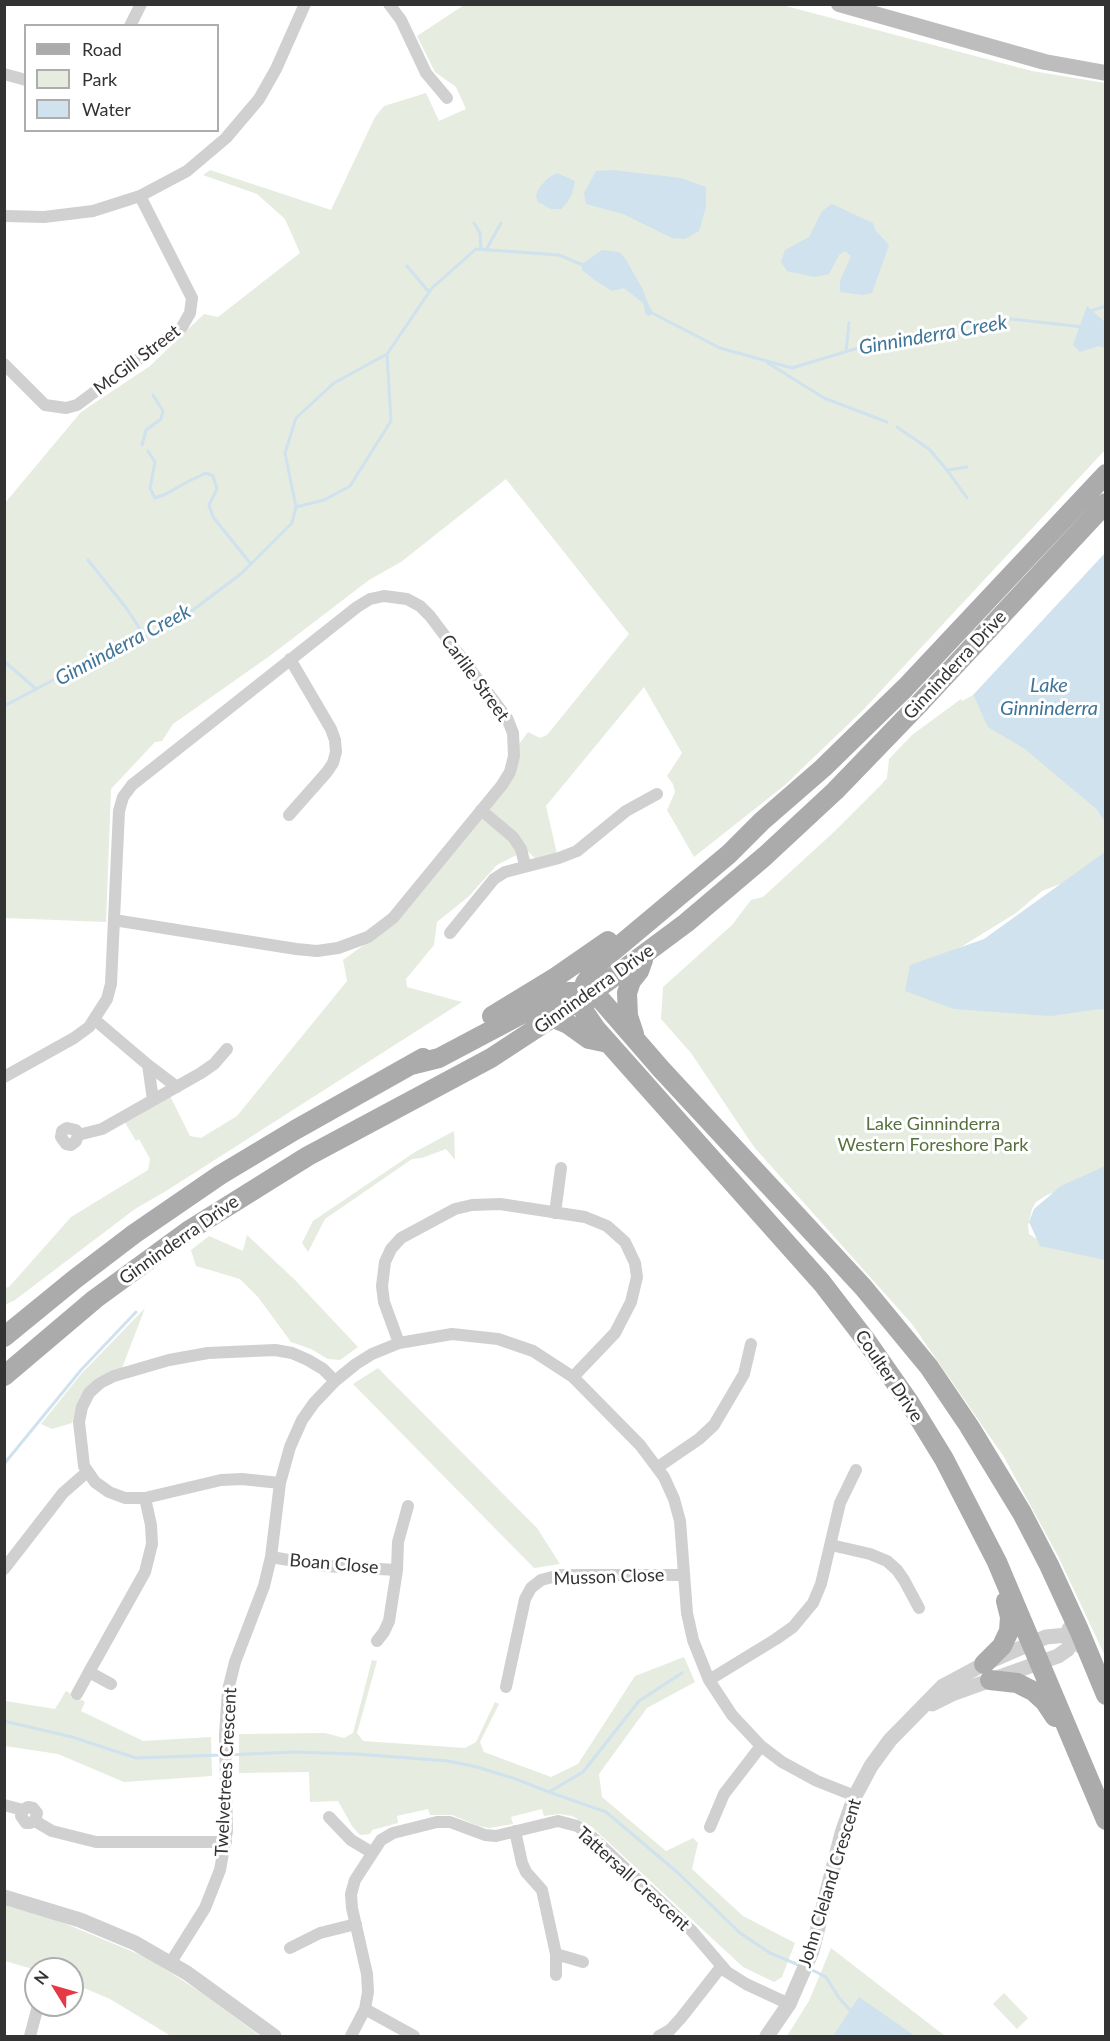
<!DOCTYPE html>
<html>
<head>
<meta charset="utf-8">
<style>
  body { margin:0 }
  #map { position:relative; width:1110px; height:2041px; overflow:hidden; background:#fff; font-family:Lato,sans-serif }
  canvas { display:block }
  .frame { position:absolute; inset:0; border:6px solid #333; pointer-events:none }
  .legend { position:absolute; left:24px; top:24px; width:195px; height:108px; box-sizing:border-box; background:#fff; border:2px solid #adadad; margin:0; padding:8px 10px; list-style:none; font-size:18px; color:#333 }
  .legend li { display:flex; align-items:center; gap:12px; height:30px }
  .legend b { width:30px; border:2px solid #adadad }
  .north { position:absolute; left:24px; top:1957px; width:60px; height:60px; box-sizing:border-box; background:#fff; border:2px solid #adadad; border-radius:50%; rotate:307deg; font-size:16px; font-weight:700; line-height:24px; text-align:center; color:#333 }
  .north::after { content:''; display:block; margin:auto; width:21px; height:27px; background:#e63946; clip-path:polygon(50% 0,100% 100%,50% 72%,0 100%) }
</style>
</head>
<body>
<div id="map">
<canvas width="1110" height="2041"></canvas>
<div class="frame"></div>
<ul class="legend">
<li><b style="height:8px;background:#ababab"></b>Road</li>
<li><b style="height:16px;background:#e6ecdf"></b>Park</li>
<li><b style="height:16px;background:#cfe2ee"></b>Water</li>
</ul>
<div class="north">N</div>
</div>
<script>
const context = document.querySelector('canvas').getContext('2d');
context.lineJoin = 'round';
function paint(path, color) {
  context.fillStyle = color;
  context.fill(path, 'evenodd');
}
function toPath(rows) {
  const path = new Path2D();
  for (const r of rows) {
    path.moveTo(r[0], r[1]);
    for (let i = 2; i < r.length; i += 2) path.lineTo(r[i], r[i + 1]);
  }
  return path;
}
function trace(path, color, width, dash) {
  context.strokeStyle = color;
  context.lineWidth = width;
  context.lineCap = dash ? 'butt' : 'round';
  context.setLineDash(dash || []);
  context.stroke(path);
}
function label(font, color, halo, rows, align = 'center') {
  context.font = font + ' Lato,sans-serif';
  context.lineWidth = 6;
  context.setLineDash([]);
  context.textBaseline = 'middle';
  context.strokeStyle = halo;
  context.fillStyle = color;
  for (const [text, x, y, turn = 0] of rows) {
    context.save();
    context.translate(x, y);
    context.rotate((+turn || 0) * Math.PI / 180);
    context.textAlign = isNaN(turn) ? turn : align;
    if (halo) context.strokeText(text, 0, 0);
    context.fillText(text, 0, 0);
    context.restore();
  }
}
const green = toPath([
  [464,5,782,5,1032,71,1105,83,1105,450,864,709,785,785,694,857,667,810,675,792,673,784,667,776,682,753,644,687,546,806,557,854,535,858,526,850,497,865,468,897,437,922,434,945,406,979,407,987,462,1002,166,1191,135,1209,15,1300,5,1305,5,1288,9,1287,71,1217,148,1170,150,1159,139,1139,136,1141,124,1121,169,1094,190,1136,201,1138,237,1116,347,981,343,960,375,937,510,773,519,744,528,732,540,738,547,735,629,634,506,479,401,562,369,580,271,655,173,724,162,741,155,742,111,789,106,922,5,918,5,503,81,412,150,366,204,314,218,317,300,253,285,219,257,194,203,175,210,170,331,210,375,117,384,106,426,93,439,121,466,109,456,87,435,72,417,36],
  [973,695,985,720,1036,751,1075,791,1096,809,1105,822,1104,853,1076,878,1042,891,1016,913,961,947,933,960,1105,1010,1105,1175,1047,1195,1036,1202,1032,1209,1028,1226,1029,1234,1040,1241,1105,1243,1105,1656,1058,1556,1004,1457,912,1324,754,1147,691,1053,661,1019,663,987,732,925,751,900,763,897,836,830,880,786,887,778,889,759,912,735,961,699,962,701],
  [454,1131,455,1160,446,1149,422,1158,412,1159,325,1219,308,1252,302,1243,313,1221,415,1152],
  [247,1235,295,1280,358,1347,340,1360,328,1359,311,1349,291,1342,258,1297,240,1279,196,1266,191,1250,209,1236,243,1251],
  [145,1308,122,1368,96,1378,80,1398,72,1423,52,1429,41,1424,82,1373],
  [378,1368,537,1528,560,1564,534,1568,353,1384],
  [684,1657,695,1682,647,1708,599,1774,602,1797,666,1851,693,1838,698,1843,692,1869,743,1916,795,1943,782,1977,774,1982,743,1967,592,1827,572,1816,559,1814,544,1816,542,1809,511,1817,513,1824,489,1828,478,1826,452,1815,430,1815,428,1809,397,1816,398,1823,372,1830,370,1834,360,1835,352,1826,338,1801,310,1802,309,1772,239,1773,239,1734,325,1733,344,1738,353,1733,372,1660,377,1661,357,1733,363,1741,465,1748,476,1742,495,1702,499,1704,480,1742,484,1752,551,1777,578,1764,635,1676],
  [66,1691,85,1702,81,1711,143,1741,211,1737,212,1776,124,1782,58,1754,5,1746,5,1701,55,1709],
  [4,1905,59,1921,148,1958,205,1995,260,2036,171,2036,110,1999,72,1983,72,1969,36,1970,5,1961],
  [831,1948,945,2036,787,2036,809,2001],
  [1004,1993,1028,2018,1017,2029,993,2004]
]);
const water = toPath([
  [613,170,681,178,706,187,706,207,699,231,685,239,672,238,623,214,586,204,584,193,596,171],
  [557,173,575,181,572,194,567,203,561,209,551,209,538,202,536,195,539,188,548,178],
  [832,204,873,223,876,231,889,245,872,293,862,295,840,292,840,281,851,256,845,251,839,255,829,274,814,277,787,271,781,262,785,250,809,237,822,211],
  [602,250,619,252,625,258,642,288,652,313,650,316,646,315,643,303,624,288,612,291,593,279,582,270,582,264],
  [1087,306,1105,322,1105,348,1099,346,1080,352,1073,345],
  [1105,553,1105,822,1096,809,1025,749,988,727,973,695],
  [1105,852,1105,1010,1099,1009,1051,1016,954,1009,905,991,910,965,984,939],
  [1105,1166,1105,1260,1040,1246,1029,1222,1034,1209,1061,1186],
  [859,1997,915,2036,833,2036]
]);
const stream = toPath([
  [474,223,480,233,481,249],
  [486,250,501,223],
  [407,266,429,292],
  [650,310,652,313,720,348,792,368,871,344,1002,318,1084,327],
  [1093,310,1106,306],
  [846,351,849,323],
  [768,363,824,398,887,422],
  [897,427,929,449,947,470,967,498],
  [142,445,146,430,161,419,163,411,153,395],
  [148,451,155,462,150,488,155,498,166,494,187,482,206,473,213,476,217,489,209,505,213,517,251,564],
  [948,470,967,467],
  [296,507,285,453,296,418,334,383,387,354],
  [88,560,127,609,145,637],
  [4,661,36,689],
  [4,706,55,679,177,622,242,573,292,523,296,507,324,500,350,486,391,421,387,354,432,288,476,249,559,255,583,265],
  [4,1464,81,1370,136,1312],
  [4,1721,72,1737,136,1758,221,1755],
  [227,1755,294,1752,356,1754,448,1761,477,1767,513,1778,549,1792,583,1772,639,1701,682,1673],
  [549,1792,606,1812,677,1872,740,1933,770,1953,801,1966],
  [810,1969,826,1977,839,1998,852,2012]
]);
const minor = toPath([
  [389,4,401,20,426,73,447,98],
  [130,26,141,4],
  [4,74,26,80],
  [4,216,44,217,93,211,140,196,187,171,226,138,259,99,276,69,305,4],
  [4,364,45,405,66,408,77,405,182,327,190,313,192,298,140,196],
  [481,810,513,837,521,849,525,865],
  [289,815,327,772,333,763,336,752,335,740,331,729,290,659],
  [450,933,494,879,505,872,559,858,577,851,626,811,657,794],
  [95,1020,148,1065,153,1100],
  [148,1065,177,1087],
  [4,1077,74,1038,89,1027,107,999,111,984,119,811,123,797,132,785,357,607,370,599,384,596,407,599,420,606,430,616,507,718,513,733,514,756,510,772,502,785,393,918,368,937,338,948,317,951,296,949,114,920],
  [78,1135,76,1130,67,1128,62,1131,61,1137,66,1144,71,1145,76,1141,78,1135,102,1129,201,1073,214,1064,227,1049],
  [555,1213,561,1168],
  [399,1343,384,1302,382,1286,385,1262,391,1249,401,1238,455,1209,472,1205,500,1204,585,1217,607,1226,625,1242,635,1263,637,1277,631,1302,615,1333,573,1377],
  [658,1467,699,1439,714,1425,744,1374,751,1344],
  [280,1483,242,1479,221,1480,145,1498,125,1498,109,1492,95,1482,84,1466,79,1422,82,1407,89,1393,100,1383,114,1376,169,1360,208,1353,275,1350,292,1353,308,1360,323,1369,335,1381],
  [831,1545,870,1554,887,1561,897,1570,904,1580,919,1608],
  [271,1557,324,1566,397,1570,398,1542,408,1506],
  [4,1569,63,1493,87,1472],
  [377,1641,384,1632,389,1621,397,1570],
  [89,1672,145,1572,152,1544,151,1525,145,1498],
  [709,1680,776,1639,793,1627,813,1603,821,1584,840,1503,856,1470],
  [506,1687,525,1599,531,1588,541,1580,560,1575,683,1575],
  [77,1694,89,1672,111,1684],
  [4,1805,23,1810,28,1807,33,1808,37,1813,35,1821],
  [23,1810,21,1816,26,1823,30,1823,35,1821,52,1831,96,1842,226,1842],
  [329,1817,351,1840,371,1852],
  [710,1827,724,1794,761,1746],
  [515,1831,522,1863,526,1872,542,1890,556,1954,556,1975],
  [290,1948,320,1933,356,1924],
  [556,1954,583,1962],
  [171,1962,205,1908,220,1870,227,1831,225,1735,228,1690,235,1662,264,1586,271,1557,280,1483,290,1447,302,1420,314,1403,335,1381,356,1364,372,1354,399,1343,452,1334,498,1339,533,1351,573,1377,640,1445,664,1477,674,1499,680,1521,687,1613,693,1640,709,1680,732,1715,761,1746,782,1762,817,1781,855,1796],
  [365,2009,414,2036],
  [30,2036,38,2006],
  [351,2036,365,2009,368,1992,367,1974,352,1908,351,1894,355,1880,381,1840,393,1833,437,1822,450,1822,485,1835,496,1836,558,1821,577,1826,588,1833,691,1930,727,1972,746,1984,789,2004],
  [659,2036,670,2030,681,2018,721,1967]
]);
const tertiary = toPath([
  [932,1704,952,1694,1058,1656,1068,1649,1072,1639,1069,1629],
  [4,1897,80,1920,135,1943,187,1973,274,2036],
  [767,2036,789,2004,812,1951,842,1833,855,1796,871,1766,890,1740,943,1686,984,1664,1032,1643,1046,1637,1067,1635,1087,1651]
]);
const secondary = toPath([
  [839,4,1045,62,1106,73]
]);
const primary = toPath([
  [1106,474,905,688,823,768,762,821,729,854,600,962,585,983,581,1000,585,1013,596,1029,822,1283,865,1339,909,1402,944,1459,997,1562,1106,1820],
  [492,1016,556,977,608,941],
  [554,1018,568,1024,589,1039,608,1043],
  [634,1034,628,1016,627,993,631,981,639,971,643,960],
  [411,1065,439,1058,556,996,568,992,582,992,590,993,602,1001,661,1069,863,1287,929,1367,969,1426,1022,1513,1049,1565,1079,1630,1106,1695],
  [4,1337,75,1279,134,1234,220,1175,295,1130,423,1058],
  [4,1376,95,1299,188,1231,308,1156,491,1058,604,984,686,923,765,856,835,791,920,703,1106,503],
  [984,1664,1002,1646,1009,1631,1010,1617,1006,1601],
  [990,1680,1017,1683,1033,1691,1045,1702,1055,1717]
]);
const streetNames = [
  ["McGill Street",137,360,-37],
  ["Ginninderra Drive",955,665,-47],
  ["Carlile Street",475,678,54],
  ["Ginninderra Drive",594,989,-35],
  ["Ginninderra Drive",179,1240,-35],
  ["Coulter Drive",889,1376,56],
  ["Boan Close",334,1564,5],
  ["Musson Close",609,1577,-2],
  ["Twelvetrees Crescent",226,1772,-87],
  ["Tattersall Crescent",633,1879,42],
  ["John Cleland Crescent",830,1883,-73]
];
const parkNames = [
  ["Lake Ginninderra",933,1124],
  ["Western Foreshore Park",933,1145]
];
const waterNames = [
  ["Ginninderra Creek",933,335,-10],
  ["Ginninderra Creek",123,645,-28],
  ["Lake",1049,686],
  ["Ginninderra",1049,709]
];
paint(green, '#e6ecdf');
paint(water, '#cfe2ee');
trace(stream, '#cfe2ee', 3);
trace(minor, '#d0d0d0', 12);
trace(tertiary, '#d0d0d0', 15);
trace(secondary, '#bdbdbd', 16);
trace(primary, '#ababab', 20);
label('18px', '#333', '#fff', streetNames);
label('18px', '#56703f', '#fff', parkNames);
label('italic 20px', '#3f7597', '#fff', waterNames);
</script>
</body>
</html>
